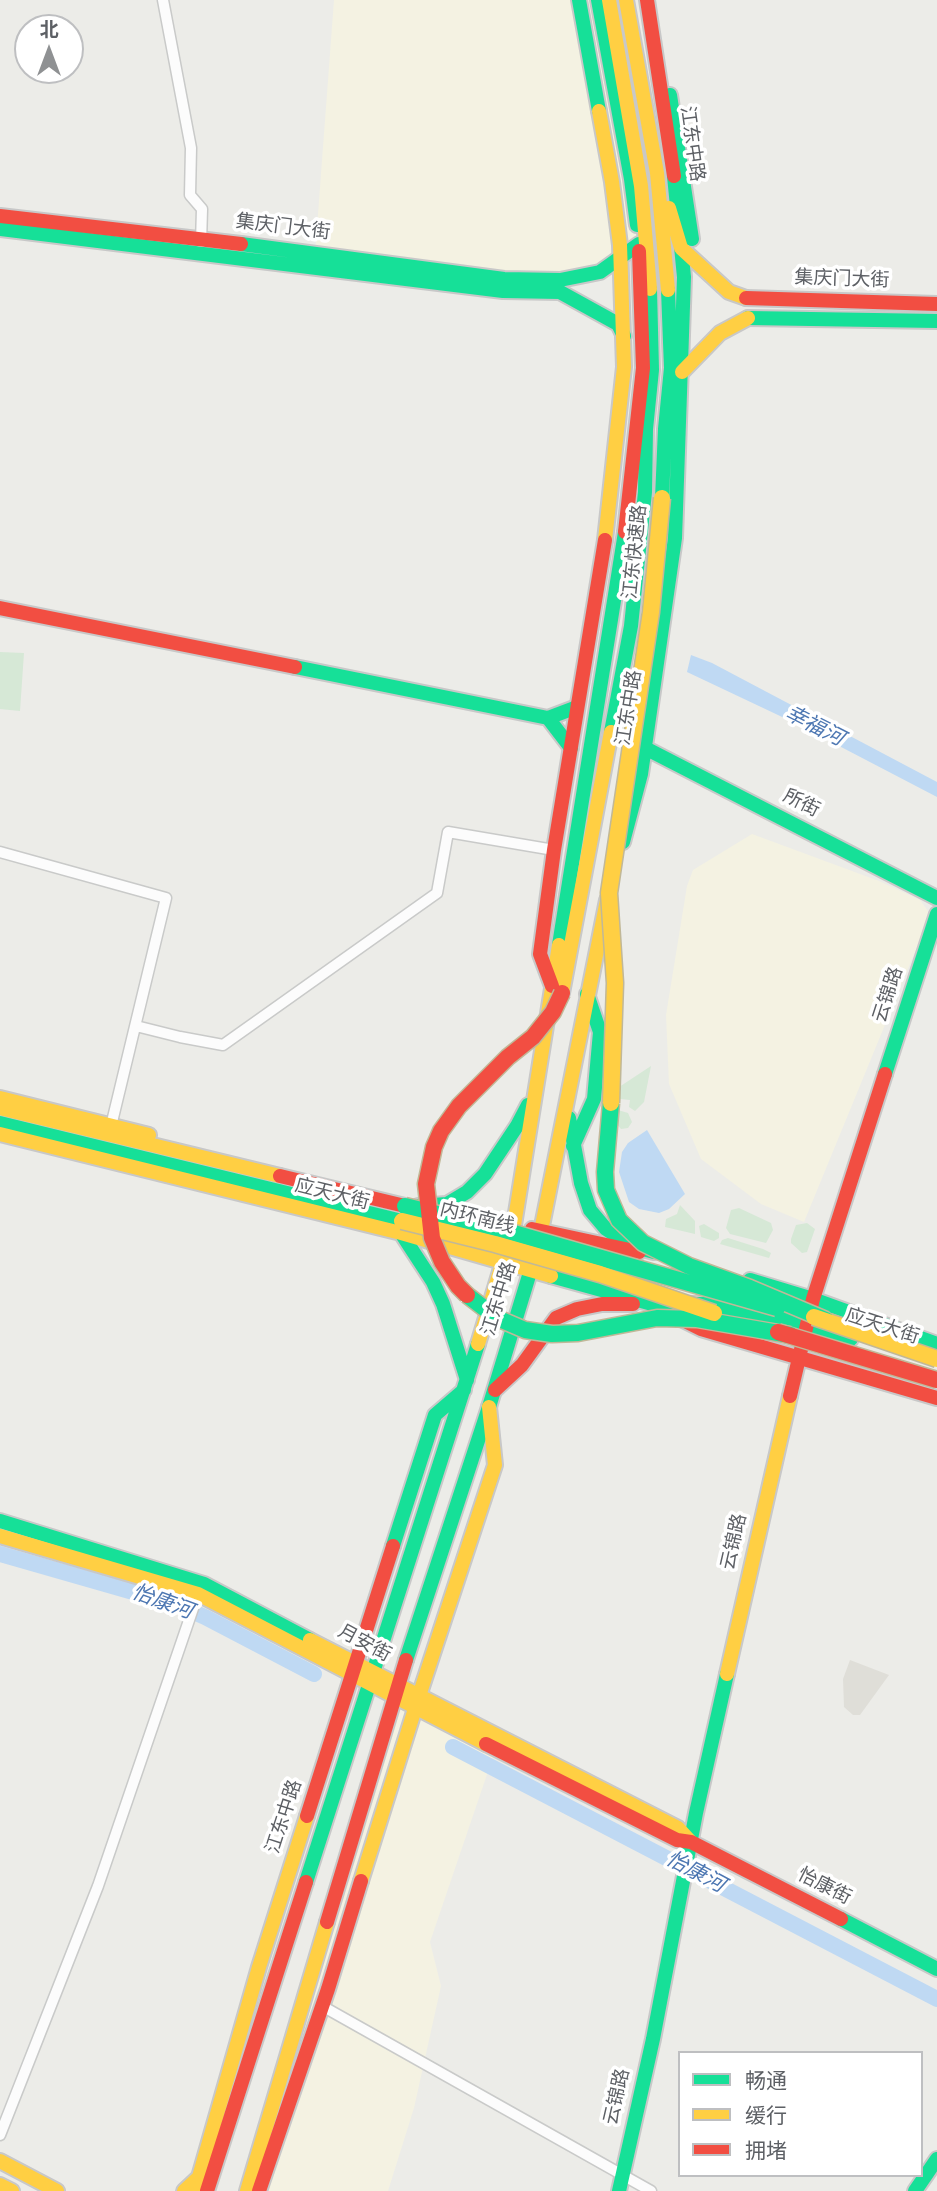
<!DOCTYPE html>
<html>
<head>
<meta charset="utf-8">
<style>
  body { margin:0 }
  #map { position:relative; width:937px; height:2191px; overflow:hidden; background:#ecece8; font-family:Jost,"Noto Sans SC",sans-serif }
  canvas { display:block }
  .legend { position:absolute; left:678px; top:2051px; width:245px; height:126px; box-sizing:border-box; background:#fff; border:2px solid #bebfc1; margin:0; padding:9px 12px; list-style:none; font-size:21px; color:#5d6065 }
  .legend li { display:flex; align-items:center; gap:14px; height:35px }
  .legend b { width:35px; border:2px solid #bebfc1 }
  .north { position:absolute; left:14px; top:14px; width:70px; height:70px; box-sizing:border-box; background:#fff; border:2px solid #bebfc1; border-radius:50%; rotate:0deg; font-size:19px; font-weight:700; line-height:28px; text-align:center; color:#5d6065 }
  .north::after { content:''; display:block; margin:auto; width:24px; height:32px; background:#8f9193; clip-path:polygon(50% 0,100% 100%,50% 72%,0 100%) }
</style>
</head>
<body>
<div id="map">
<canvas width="937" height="2191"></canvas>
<ul class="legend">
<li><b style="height:9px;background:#16e098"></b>畅通</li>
<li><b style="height:9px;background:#ffcf43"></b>缓行</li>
<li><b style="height:9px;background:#f24e42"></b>拥堵</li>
</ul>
<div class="north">北</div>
</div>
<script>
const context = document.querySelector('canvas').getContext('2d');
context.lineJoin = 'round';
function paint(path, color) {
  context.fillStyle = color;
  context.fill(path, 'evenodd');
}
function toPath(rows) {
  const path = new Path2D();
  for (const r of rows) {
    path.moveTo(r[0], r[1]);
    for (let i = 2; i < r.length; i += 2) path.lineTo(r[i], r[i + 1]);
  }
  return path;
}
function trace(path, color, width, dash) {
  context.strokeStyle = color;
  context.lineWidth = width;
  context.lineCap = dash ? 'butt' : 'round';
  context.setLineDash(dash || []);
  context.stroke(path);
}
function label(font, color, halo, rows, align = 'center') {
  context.font = font + ' Jost,"Noto Sans SC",sans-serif';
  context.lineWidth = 7;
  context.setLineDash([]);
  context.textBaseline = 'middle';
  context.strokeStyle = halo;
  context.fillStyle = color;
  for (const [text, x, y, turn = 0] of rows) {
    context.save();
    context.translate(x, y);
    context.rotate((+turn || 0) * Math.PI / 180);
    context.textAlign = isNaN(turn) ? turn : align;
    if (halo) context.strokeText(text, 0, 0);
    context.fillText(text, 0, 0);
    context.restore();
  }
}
const commercial = toPath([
  [334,0,598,0,639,244,600,272,560,280,315,254],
  [752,834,879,881,920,900,928,911,928,920,804,1222,761,1204,701,1159,669,1084,666,1015,687,886,693,870],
  [394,1697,496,1748,430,1942,441,1986,414,2108,388,2191,247,2191]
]);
const education = toPath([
  [850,1660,889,1675,860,1715,853,1715,844,1707,843,1679]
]);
const green = toPath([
  [0,652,24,653,20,711,0,709],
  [651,1066,644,1102,635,1111,629,1107,630,1100,611,1098,610,1093],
  [618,1110,628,1113,632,1122,628,1128,621,1129,616,1123],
  [680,1205,695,1221,695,1234,665,1227,666,1219,677,1214],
  [739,1208,771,1223,773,1230,766,1243,730,1234,726,1228,731,1210],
  [807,1223,815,1229,807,1252,802,1253,791,1243,791,1239,796,1225],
  [704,1224,719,1233,719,1238,714,1241,701,1237,699,1226],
  [728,1238,763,1249,771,1253,769,1258,720,1244,722,1240]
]);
const water = toPath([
  [691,655,712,663,937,782,937,797,797,724,687,672],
  [647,1130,685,1194,669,1209,659,1213,639,1209,629,1202,619,1172,622,1152,628,1143]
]);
const river = toPath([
  [0,1554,175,1604,205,1617,314,1674],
  [453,1747,937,1999]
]);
const street = toPath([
  [163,0,191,148,190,195,202,209,201,243],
  [0,852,166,898,111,1126],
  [136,1026,180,1037,223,1045,437,893,448,832,554,850],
  [322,2006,651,2191],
  [0,2135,98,1886,198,1594]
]);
const fast = toPath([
  [579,0,599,111],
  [598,0,631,179,637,225],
  [670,95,692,239],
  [0,229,503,291,560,292,618,324,624,336],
  [241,244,504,279,560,280,600,272,639,244],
  [748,318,937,321],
  [662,498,665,429,671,368,668,290],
  [295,667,548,718,577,707],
  [548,718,571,748],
  [611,732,631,626,645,492,646,429,652,370,650,289],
  [645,748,937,898],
  [623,842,641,774,675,538,684,277,674,176],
  [559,945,625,532],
  [885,1074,937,914],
  [569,1118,581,1183,590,1210,606,1229,632,1246,654,1252],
  [0,1123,402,1221],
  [573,1146,594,1099,600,1032,587,994],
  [418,1206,447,1204,467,1192,485,1174,517,1126,528,1105],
  [401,1233,433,1282,443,1304,467,1380],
  [551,1276,652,1304,710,1304,768,1321],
  [750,1280,813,1299,937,1344],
  [759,1311,851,1339],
  [0,1521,204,1584,310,1640],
  [393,1546,435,1415,464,1390],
  [406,1660,489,1407,538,1246],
  [306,1882,478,1344],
  [841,1919,937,1969],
  [619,2191,653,2039,696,1813,727,1674],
  [915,2191,937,2159]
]);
const slow = toPath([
  [609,0,641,186,650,289],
  [626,0,657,173,668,290],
  [599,111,612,182,620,245,624,367,605,540],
  [669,208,681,248],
  [681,248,729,292,746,298],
  [682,372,720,333,748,318],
  [562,993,611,732],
  [0,1098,149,1135],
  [0,1108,280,1176],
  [0,1134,401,1233,551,1276],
  [538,1246,607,900],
  [478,1344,514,1225,559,945],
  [0,1536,198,1594,486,1744],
  [310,1640,678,1828,691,1842],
  [727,1674,790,1396],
  [361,1881,419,1696,495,1465,489,1407],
  [0,2161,57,2191],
  [0,2185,12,2191],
  [184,2191,199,2177],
  [201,2191,199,2177,259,1967,307,1816],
  [247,2191,327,1922]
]);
const jam = toPath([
  [647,0,674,176],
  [0,216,241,244],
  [746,298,937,304],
  [625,532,643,368,639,251],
  [0,608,295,667],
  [552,986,540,954,554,850,605,540],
  [280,1176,405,1206],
  [532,1229,639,1252],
  [681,1319,701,1329,937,1398],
  [495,1390,522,1365,556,1318,577,1309,602,1304,633,1304],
  [790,1396,813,1299,885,1074],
  [486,1744,677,1840,691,1842,841,1919],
  [307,1816,393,1546],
  [327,1922,406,1660],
  [207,2191,306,1882],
  [259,2191,328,1989,361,1881]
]);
const fastBridge = toPath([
  [611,1103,605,1172,606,1190,619,1220,643,1243,689,1266,750,1288,826,1320],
  [405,1206,503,1230,777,1308],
  [467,1295,497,1318,525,1330,552,1334,578,1333,657,1318,697,1319,790,1335]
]);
const slowBridge = toPath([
  [611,1103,615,983,609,893,651,612,662,498],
  [402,1221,495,1244,600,1274,714,1313],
  [814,1317,937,1359]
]);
const jamBridge = toPath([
  [467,1295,458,1286,442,1262,432,1238,426,1184,434,1147,441,1131,459,1106,508,1057,533,1037,553,1012,562,993],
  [778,1332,937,1380]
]);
const streetNames = [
  ["江东中路",691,144,82],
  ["集庆门大街",283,228,7],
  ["集庆门大街",842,280,2],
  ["江东快速路",636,552,-84],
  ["江东中路",630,708,-81],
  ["所街",801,804,27],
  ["云锦路",889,995,-72],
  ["应天大街",332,1195,14],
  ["内环南线",477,1219,14],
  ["江东中路",500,1299,-73],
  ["应天大街",882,1327,18],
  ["云锦路",735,1542,-77],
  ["月安街",364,1644,28],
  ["江东中路",285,1817,-72],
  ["怡康街",824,1887,27],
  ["云锦路",618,2097,-77]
];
const waterNames = [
  ["幸福河",814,727,27],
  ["怡康河",162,1603,20],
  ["怡康河",695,1873,28]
];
paint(commercial, '#f4f2e2');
paint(education, '#dfded8');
paint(green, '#d6e8d6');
paint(water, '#bfd9f3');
trace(river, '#bfd9f3', 16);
trace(street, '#c9cac9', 13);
trace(fast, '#c8c8c8', 18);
trace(slow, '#c8c8c8', 18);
trace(jam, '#c8c8c8', 18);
trace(street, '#fcfcfc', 10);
trace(fast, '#16e098', 14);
trace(slow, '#ffcf43', 14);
trace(jam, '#f24e42', 14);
trace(fastBridge, '#c1b898', 19, []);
trace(slowBridge, '#c1b898', 19, []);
trace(jamBridge, '#c1b898', 19, []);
trace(fastBridge, '#16e098', 16);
trace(slowBridge, '#ffcf43', 16);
trace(jamBridge, '#f24e42', 16);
label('19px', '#5d6065', '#fff', streetNames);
label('italic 21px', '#4d77b2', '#fff', waterNames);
</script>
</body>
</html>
